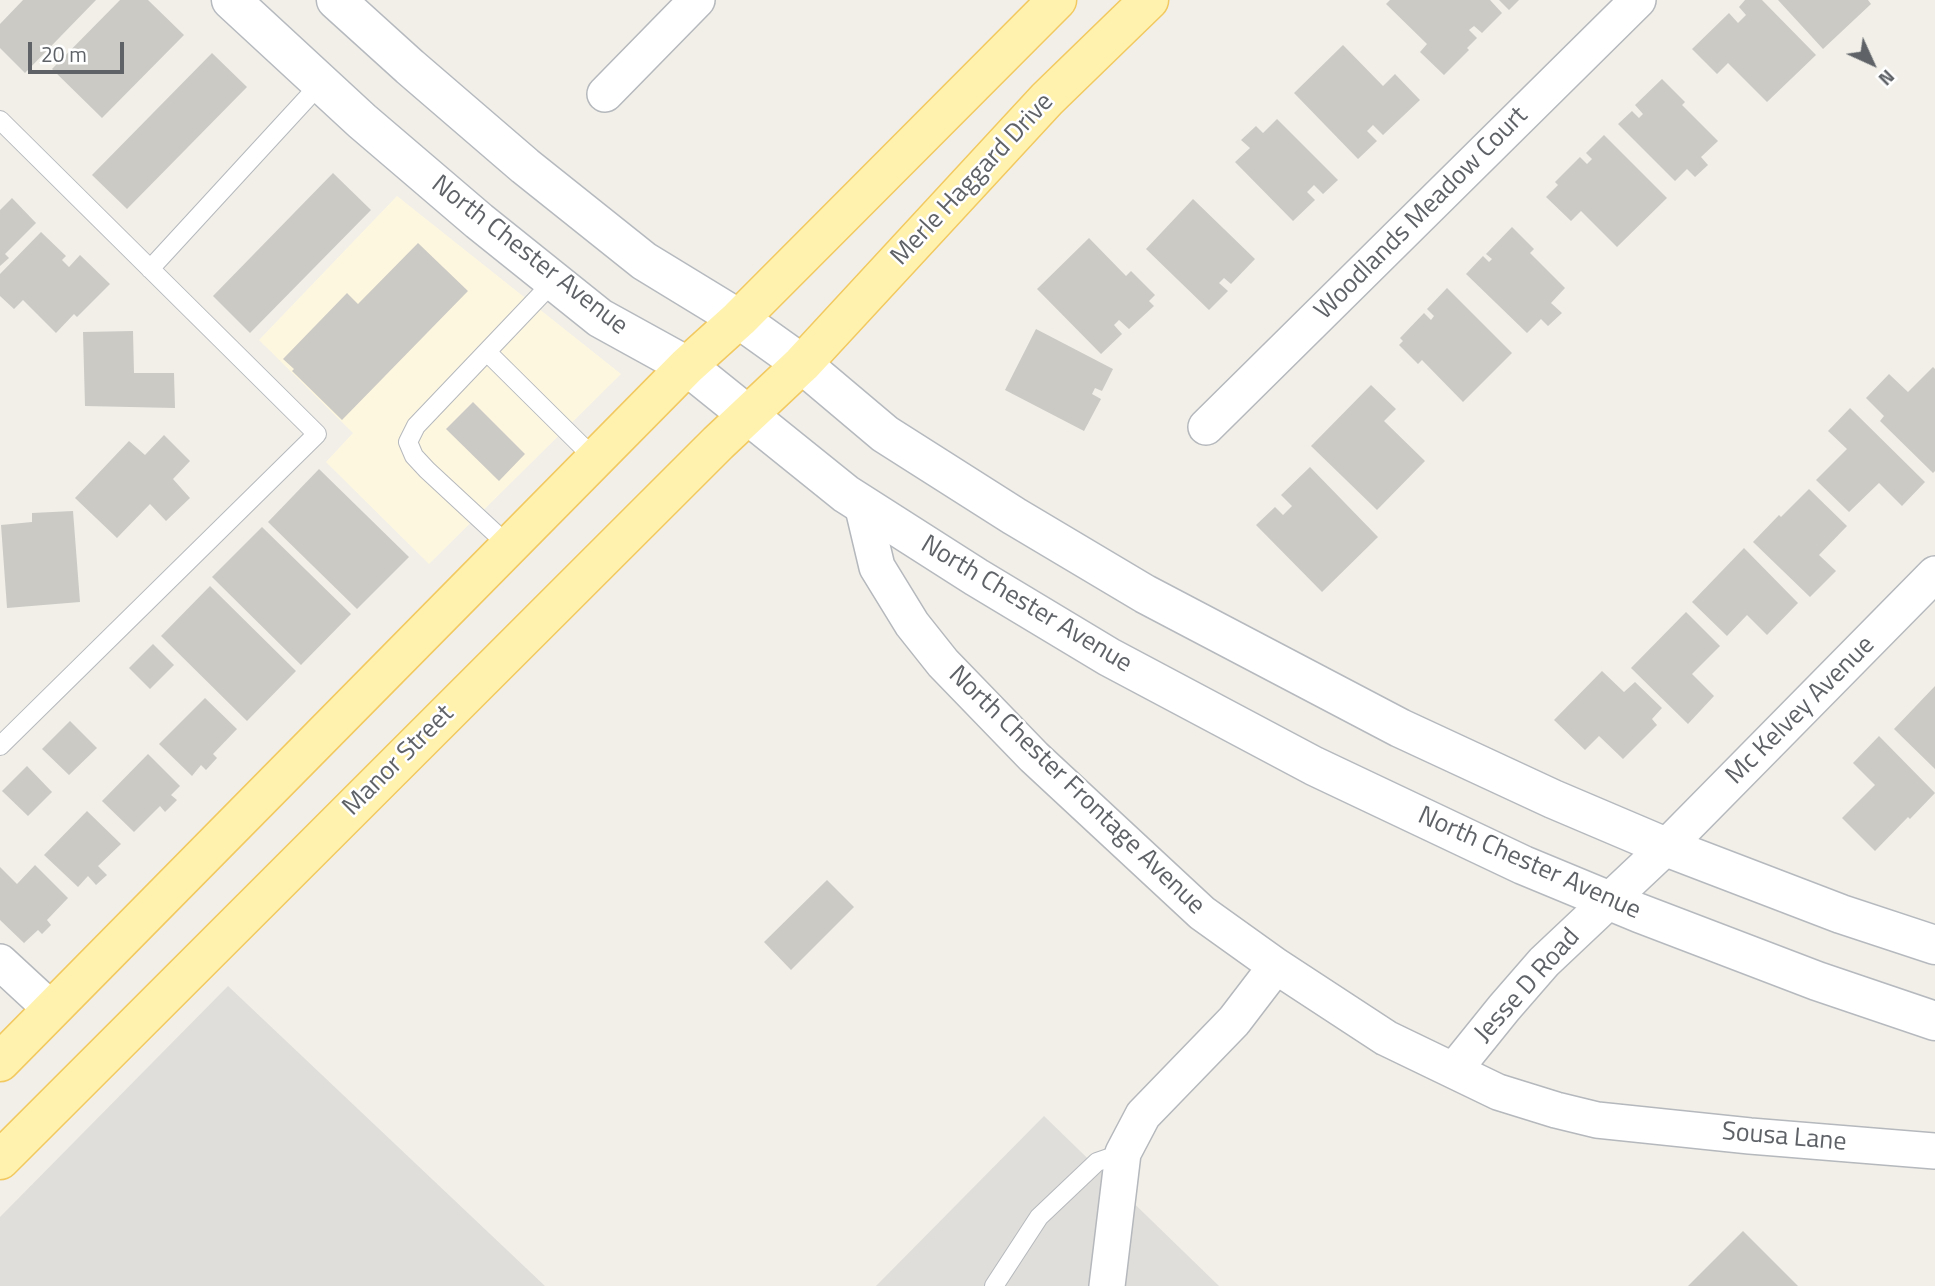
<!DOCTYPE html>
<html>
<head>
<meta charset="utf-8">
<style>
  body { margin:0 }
  #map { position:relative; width:1935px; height:1286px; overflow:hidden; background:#f1efe8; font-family:"Titillium Web",sans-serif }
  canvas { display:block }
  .north { position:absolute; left:1837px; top:28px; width:70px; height:70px; -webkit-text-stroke:5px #fff; paint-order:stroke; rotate:135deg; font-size:19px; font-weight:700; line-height:28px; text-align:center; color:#5f6368 }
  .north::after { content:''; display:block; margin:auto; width:24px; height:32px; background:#5f6368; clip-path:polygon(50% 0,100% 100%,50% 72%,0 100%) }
  .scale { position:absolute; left:28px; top:42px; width:96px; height:32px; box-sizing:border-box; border:4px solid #5f6368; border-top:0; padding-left:9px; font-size:21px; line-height:24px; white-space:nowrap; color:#5f6368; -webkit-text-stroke:5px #fff; paint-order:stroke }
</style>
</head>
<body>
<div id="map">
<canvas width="1935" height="1286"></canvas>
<div class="north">N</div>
<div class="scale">20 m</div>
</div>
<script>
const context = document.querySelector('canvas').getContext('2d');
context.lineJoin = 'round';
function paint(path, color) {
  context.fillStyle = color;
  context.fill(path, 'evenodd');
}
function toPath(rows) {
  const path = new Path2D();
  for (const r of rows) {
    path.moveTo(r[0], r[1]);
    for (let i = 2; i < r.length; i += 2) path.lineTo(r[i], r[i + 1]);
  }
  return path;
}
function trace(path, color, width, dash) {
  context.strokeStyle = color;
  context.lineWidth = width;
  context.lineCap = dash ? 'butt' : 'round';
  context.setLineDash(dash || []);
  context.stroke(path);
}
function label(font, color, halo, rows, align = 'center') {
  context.font = font + ' "Titillium Web",sans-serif';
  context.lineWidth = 5;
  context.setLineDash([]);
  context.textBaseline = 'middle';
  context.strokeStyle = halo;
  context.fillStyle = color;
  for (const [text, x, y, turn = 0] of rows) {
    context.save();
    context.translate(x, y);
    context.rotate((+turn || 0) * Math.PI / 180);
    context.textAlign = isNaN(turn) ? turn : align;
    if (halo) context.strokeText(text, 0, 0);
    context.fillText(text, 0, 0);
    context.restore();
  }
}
const commercial = toPath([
  [397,196,621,374,429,564,326,462,353,433,259,340]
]);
const industrial = toPath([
  [228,986,545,1286,0,1286,0,1217],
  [1044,1116,1219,1286,876,1286]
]);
const building = toPath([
  [23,0,96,0,25,73,0,48,0,24],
  [120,0,148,0,184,35,102,118,52,69],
  [1390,0,1490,0,1502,13,1482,33,1474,26,1469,30,1477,38,1467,48,1469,50,1444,75,1420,52,1427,44,1386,4],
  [1499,0,1519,0,1509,10],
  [1745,0,1762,0,1816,55,1767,102,1728,63,1717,74,1692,49,1729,13,1738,23,1746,15,1739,7],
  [1778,0,1868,0,1871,4,1823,49],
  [1343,45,1383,86,1395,74,1420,100,1383,135,1373,125,1367,131,1377,141,1358,159,1294,93],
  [212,53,247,87,127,209,92,175],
  [1662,79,1685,102,1682,105,1718,141,1701,157,1708,165,1695,177,1687,169,1675,181,1618,124,1632,111,1639,118,1643,114,1635,105],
  [1277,119,1338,180,1323,194,1314,185,1307,192,1315,200,1293,221,1235,162,1250,148,1241,140,1256,126,1263,133],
  [1604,135,1667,198,1617,247,1581,211,1571,221,1546,197,1558,185,1555,182,1580,157,1587,164,1592,159,1586,153],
  [333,173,371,210,250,333,213,296],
  [12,198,36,223,5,254,9,258,0,266,0,210],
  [1193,199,1255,259,1231,284,1224,278,1219,283,1228,291,1209,310,1146,249],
  [1512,227,1534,249,1530,253,1565,288,1551,303,1562,313,1548,326,1541,319,1527,333,1466,274,1483,256,1489,262,1492,259,1486,254],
  [41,232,66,256,62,260,69,267,80,255,110,284,77,317,74,314,56,333,23,300,14,309,0,296,0,274],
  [1089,238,1126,276,1131,271,1155,295,1149,301,1154,306,1129,329,1119,320,1114,325,1122,334,1101,354,1037,289],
  [418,243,468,291,342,420,292,371,294,369,283,359,347,293,358,304],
  [1447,288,1512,353,1463,402,1422,360,1418,364,1399,345,1403,341,1400,338,1424,313,1431,320,1434,316,1427,309],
  [1036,329,1113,369,1102,391,1095,388,1092,394,1101,399,1084,431,1005,390],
  [133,331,134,373,174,373,175,408,85,406,83,332],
  [1933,367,1935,369,1935,471,1933,473,1880,421,1884,416,1866,398,1889,374,1908,392],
  [1371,385,1396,409,1384,421,1425,461,1377,510,1311,446],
  [473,402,525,454,499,481,446,429],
  [1850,408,1925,482,1902,506,1879,483,1849,512,1816,480,1847,449,1828,431],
  [164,435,190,461,173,479,190,498,166,521,150,504,117,538,75,498,129,441,145,455],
  [1310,467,1378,537,1322,592,1256,525,1275,507,1283,515,1292,506,1281,495],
  [319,469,409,557,357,609,268,522],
  [1809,489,1847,526,1819,555,1836,571,1810,597,1753,542,1779,515,1781,517],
  [73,511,80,602,7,608,1,525,32,522,32,513],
  [262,527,351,614,301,665,212,577],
  [1744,548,1798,603,1767,635,1747,615,1727,636,1692,602],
  [210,586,296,671,247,721,161,636],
  [1686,612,1720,646,1692,674,1714,696,1688,724,1631,668],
  [153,644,174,665,150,689,129,668],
  [1602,671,1624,692,1635,682,1662,708,1652,719,1657,725,1623,759,1599,736,1585,750,1554,720],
  [1935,686,1935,769,1894,729],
  [205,698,237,729,213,754,217,758,206,770,201,765,192,776,159,744],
  [70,721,97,748,69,775,42,749],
  [1879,736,1935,793,1910,819,1908,817,1875,851,1842,818,1875,785,1853,763],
  [148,754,180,786,171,795,177,800,165,812,160,806,134,832,102,801],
  [27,766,52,792,28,816,2,791],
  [87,811,121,844,98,866,107,875,96,885,88,876,78,887,44,855],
  [35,865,68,898,47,920,51,925,42,934,38,930,24,943,0,920,0,867,17,884],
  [827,880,854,907,791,970,764,942],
  [1743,1231,1798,1286,1688,1286]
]);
const lane = toPath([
  [0,120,317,434,0,746],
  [150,269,321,83],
  [487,352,595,459],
  [509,546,427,470,414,456,408,442,416,426,554,281],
  [994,1286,1039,1217,1097,1162,1123,1153]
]);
const street = toPath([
  [605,94,697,0],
  [1206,427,1638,0],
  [862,504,877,567,912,624,943,663,1034,757,1202,913,1276,966,1386,1038,1498,1092,1556,1110,1597,1120,1750,1136,1935,1151],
  [0,962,52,1010],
  [1454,1070,1504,1008,1544,962,1666,847,1935,574],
  [1107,1286,1123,1153,1143,1115,1234,1021,1276,966]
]);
const secondary = toPath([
  [231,0,362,121,479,221,600,318,687,366,846,494,976,577,1109,657,1314,766,1523,865,1639,913,1817,981,1935,1021],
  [336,0,410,67,525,166,644,261,739,319,802,364,885,434,1014,516,1145,594,1400,728,1553,799,1666,847,1841,914,1935,945]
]);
const primary = toPath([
  [0,1062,687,366,739,319,1057,0],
  [0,1160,718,443,802,364,1047,99,1149,0]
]);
const streetNames = [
  ["Merle Haggard Drive",973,180,-47],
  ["Woodlands Meadow Court",1422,214,-45],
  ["North Chester Avenue",529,256,38],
  ["North Chester Avenue",1026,605,31],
  ["Mc Kelvey Avenue",1801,711,-45],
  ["Manor Street",399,761,-45],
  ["North Chester Frontage Avenue",1076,791,44],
  ["North Chester Avenue",1529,864,24],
  ["Jesse D Road",1528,986,-48],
  ["Sousa Lane",1784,1138,5]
];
paint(commercial, '#fef7e0');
paint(industrial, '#e0deda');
paint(building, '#cccac5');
trace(lane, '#b5b8bc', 20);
trace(street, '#b5b8bc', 38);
trace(secondary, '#b6babf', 41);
trace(primary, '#f2c960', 41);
trace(lane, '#fff', 18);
trace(street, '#fff', 35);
trace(secondary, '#fff', 38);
trace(primary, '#fff2af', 38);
label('26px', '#5f6368', '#fff', streetNames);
</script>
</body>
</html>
